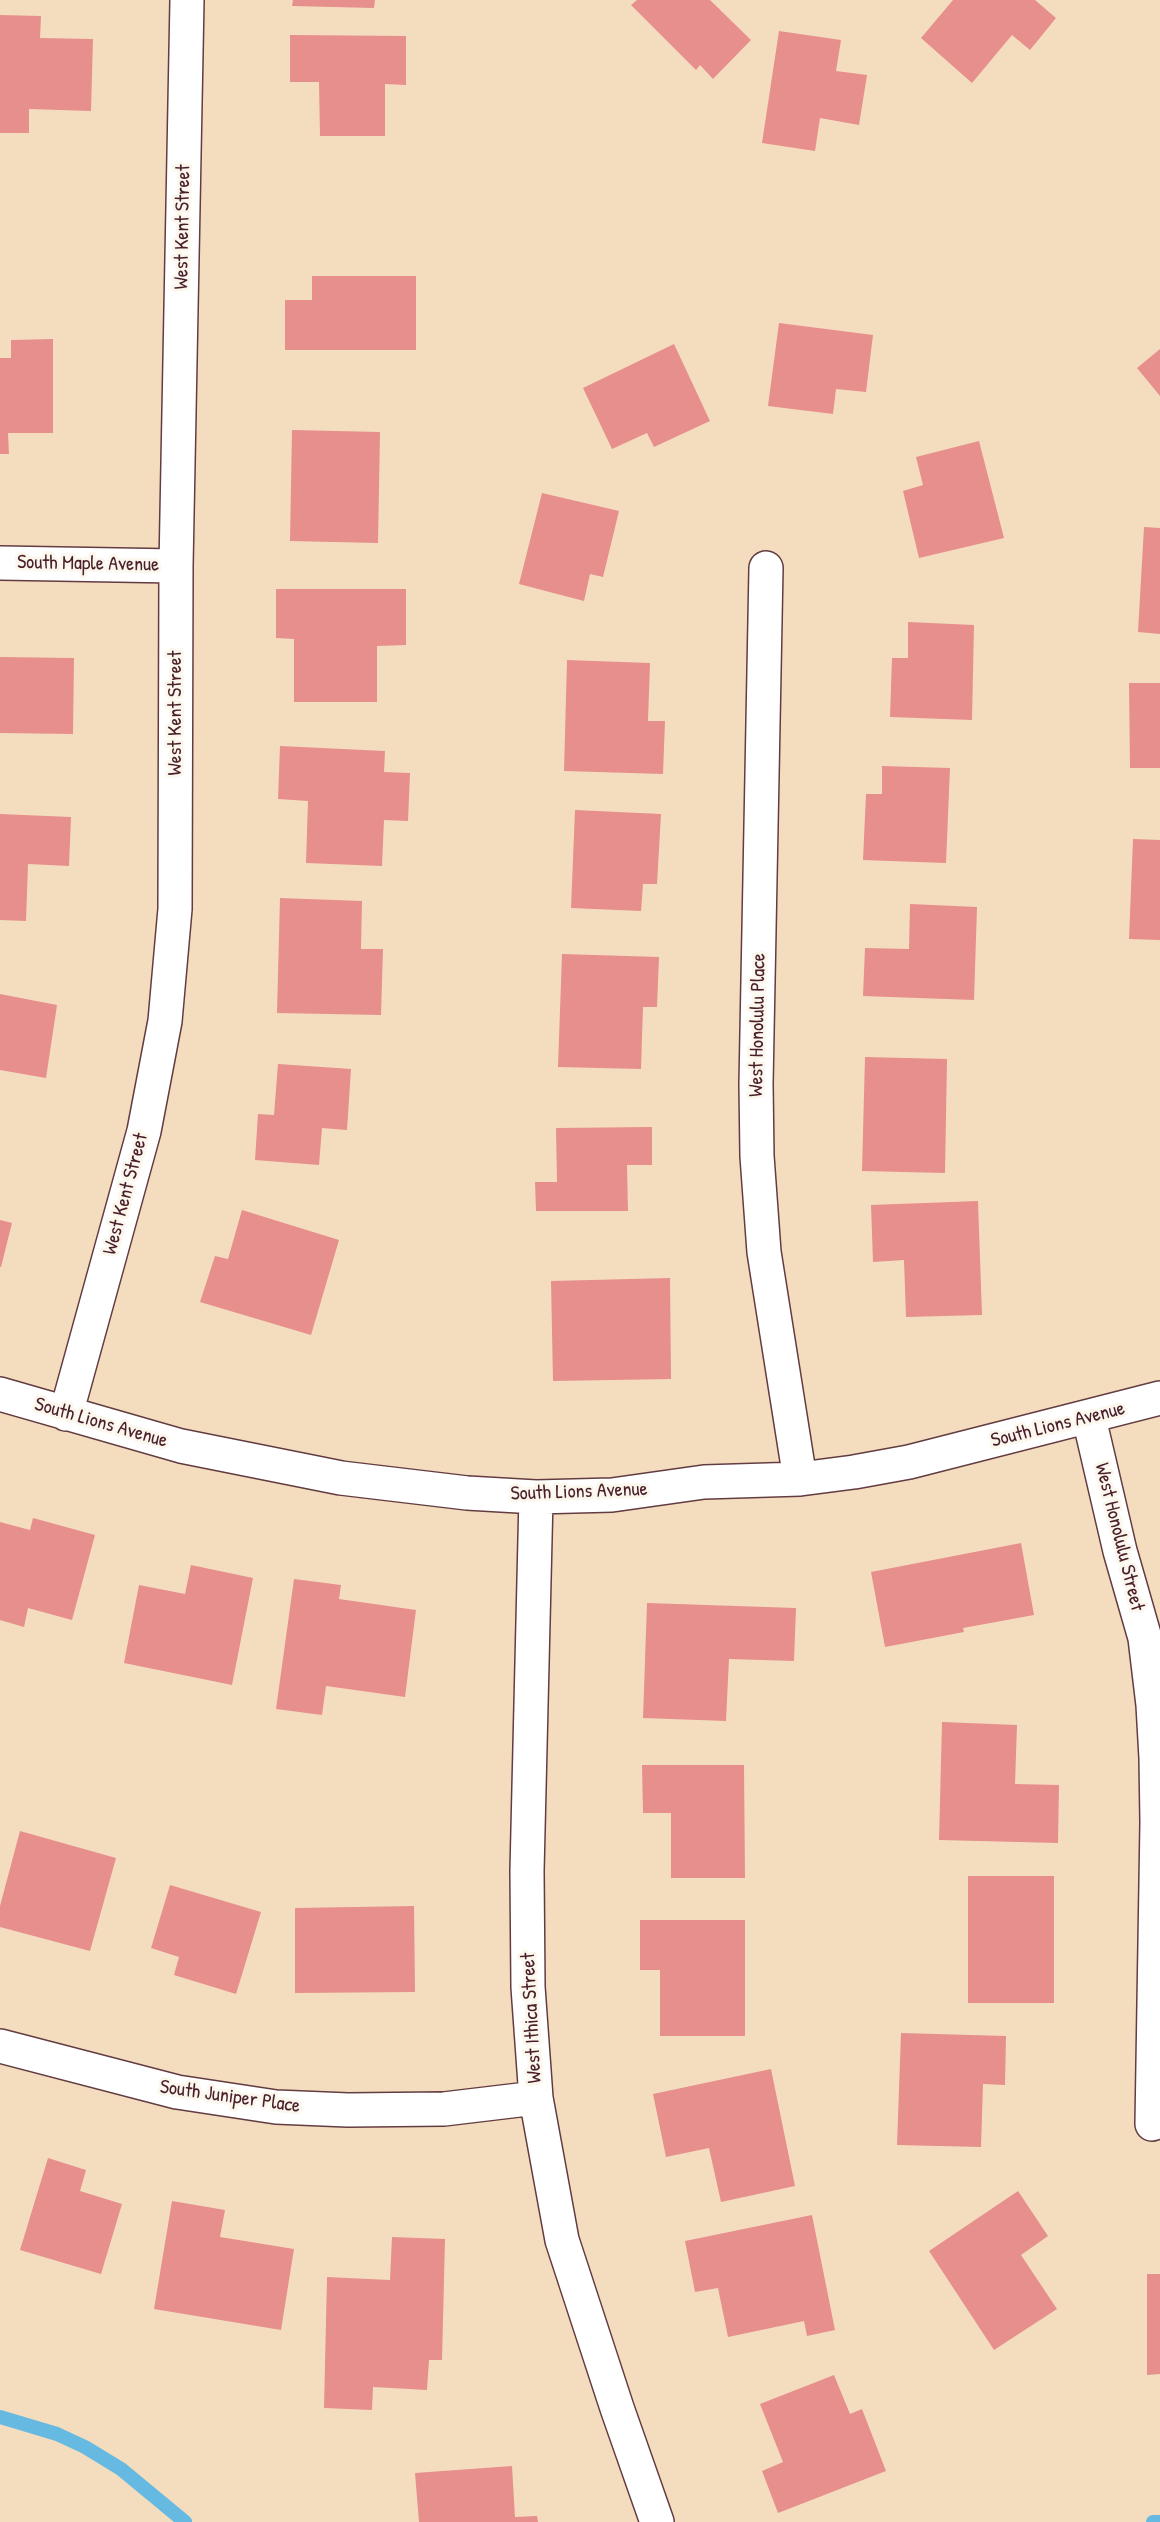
<!DOCTYPE html>
<html>
<head>
<meta charset="utf-8">
<style>
  body { margin:0 }
  canvas { display:block; background:#f3ddbe }
</style>
</head>
<body>
<canvas width="1160" height="2522"></canvas>
<script>
const context = document.querySelector('canvas').getContext('2d');
context.lineJoin = 'round';
function toPath(rows) {
  const path = new Path2D();
  for (const r of rows) {
    path.moveTo(r[0], r[1]);
    for (let i = 2; i < r.length; i += 2) path.lineTo(r[i], r[i + 1]);
  }
  return path;
}
function trace(path, color, width, dash) {
  context.strokeStyle = color;
  context.lineWidth = width;
  context.lineCap = dash ? 'butt' : 'round';
  context.setLineDash(dash || []);
  context.stroke(path);
}
function paint(path, color) {
  context.fillStyle = color;
  context.fill(path, 'evenodd');
}
function label(font, color, halo, rows, align = 'center') {
  context.font = font + ' "Patrick Hand",sans-serif';
  context.lineWidth = 6;
  context.setLineDash([]);
  context.textBaseline = 'middle';
  context.strokeStyle = halo;
  context.fillStyle = color;
  for (const [text, x, y, turn = 0] of rows) {
    context.save();
    context.translate(x, y);
    context.rotate((+turn || 0) * Math.PI / 180);
    context.textAlign = isNaN(turn) ? turn : align;
    if (halo) context.strokeText(text, 0, 0);
    context.fillText(text, 0, 0);
    context.restore();
  }
}
const stream = toPath([
  [0,2417,57,2434,85,2447,121,2469,185,2522],
  [1153,2522,1160,2522]
]);
const building = toPath([
  [293,0,375,0,374,8,292,6],
  [637,0,710,0,751,40,713,79,700,65,696,70,631,5],
  [953,0,1035,0,1056,18,1030,50,1012,35,972,83,921,38],
  [0,15,41,16,40,38,93,39,91,111,29,109,29,133,0,133],
  [779,31,841,40,836,71,867,75,859,125,820,118,815,151,762,143],
  [290,35,406,36,406,85,385,84,385,136,320,136,319,82,290,82],
  [312,276,416,276,416,350,285,350,285,300,312,300],
  [779,323,873,335,866,392,836,389,833,414,768,406],
  [53,339,53,433,8,433,9,454,0,454,0,358,11,358,11,340],
  [674,344,710,421,654,447,647,433,612,449,583,388],
  [1160,349,1160,396,1137,368],
  [292,430,380,432,378,543,290,541],
  [979,441,1004,538,919,558,903,491,923,485,916,457],
  [542,493,619,511,603,577,590,574,584,601,519,584],
  [1144,527,1160,528,1160,634,1138,632],
  [276,589,406,589,406,645,377,646,377,702,294,702,294,639,276,638],
  [908,622,974,625,972,720,890,717,892,658,908,658],
  [0,657,74,658,73,734,0,733],
  [567,660,650,663,648,721,665,721,663,774,564,771],
  [1129,683,1160,683,1160,768,1130,768],
  [280,746,385,751,384,772,410,773,408,821,384,820,382,866,306,863,308,801,278,799],
  [882,766,950,768,946,863,863,860,866,794,882,794],
  [575,810,661,814,657,884,643,884,641,911,571,908],
  [0,814,71,817,69,866,28,864,26,921,0,920],
  [1133,839,1160,840,1160,940,1129,939],
  [280,898,362,901,361,949,383,949,381,1015,277,1013],
  [910,904,977,907,974,1000,863,996,865,948,909,949],
  [562,954,659,957,657,1007,643,1007,641,1069,558,1067],
  [0,994,57,1005,46,1078,0,1070],
  [865,1057,947,1059,945,1173,862,1171],
  [278,1064,351,1069,347,1130,322,1128,319,1165,255,1160,258,1114,274,1115],
  [652,1127,652,1165,627,1165,628,1211,536,1211,535,1182,557,1182,556,1128],
  [978,1201,982,1315,906,1317,904,1260,873,1262,871,1205],
  [242,1210,339,1240,311,1335,200,1302,215,1256,228,1259],
  [0,1220,12,1223,1,1267,0,1267],
  [670,1278,671,1379,553,1381,551,1281],
  [33,1518,95,1535,72,1620,28,1608,24,1627,0,1620,0,1522,30,1530],
  [1021,1543,1034,1615,963,1628,964,1632,885,1647,871,1572],
  [191,1565,253,1578,232,1685,124,1663,139,1585,185,1594],
  [294,1579,341,1585,339,1599,416,1610,405,1697,326,1686,322,1715,276,1709],
  [647,1603,796,1608,794,1661,729,1659,726,1721,643,1718],
  [942,1722,1017,1725,1015,1784,1059,1785,1058,1843,939,1840],
  [642,1765,744,1765,745,1878,671,1878,671,1813,643,1813],
  [20,1831,116,1858,90,1951,0,1927,0,1906],
  [968,1876,1054,1876,1054,2003,968,2003],
  [170,1885,261,1912,236,1994,174,1975,179,1957,151,1948],
  [414,1906,415,1992,295,1993,295,1908],
  [640,1920,745,1920,745,2036,660,2036,660,1970,640,1970],
  [901,2033,1006,2036,1005,2085,983,2084,981,2147,897,2145],
  [771,2069,795,2186,721,2202,709,2148,666,2157,653,2094],
  [48,2158,86,2170,80,2191,122,2204,101,2274,20,2250],
  [1018,2191,1048,2236,1021,2255,1057,2309,994,2350,929,2251],
  [172,2201,225,2210,220,2237,294,2249,281,2330,154,2309],
  [812,2215,835,2330,807,2336,804,2321,728,2337,718,2288,695,2292,685,2241],
  [392,2237,445,2239,442,2360,429,2360,427,2390,373,2387,372,2410,324,2408,327,2277,390,2280],
  [1147,2274,1160,2274,1160,2374,1147,2375],
  [834,2375,850,2414,862,2409,886,2471,778,2513,762,2471,783,2462,760,2404],
  [512,2466,515,2517,537,2516,538,2522,419,2522,415,2473]
]);
const street = toPath([
  [0,563,176,566],
  [766,568,756,1084,757,1156,764,1252,800,1479],
  [0,1394,181,1446,341,1478,467,1493,536,1497,612,1495,704,1482,800,1479,854,1472,909,1462,1160,1398],
  [66,1414,144,1131,165,1021,175,909,176,566,187,0],
  [1089,1418,1120,1551,1145,1638,1153,1705,1156,1758,1157,1822,1152,2124],
  [536,1497,527,1871,528,1987,536,2098,562,2240,617,2408,657,2522],
  [0,2046,177,2092,276,2107,348,2110,444,2109,536,2098]
]);
const streetNames = [
  ["West Kent Street",183,227,-89],
  ["South Maple Avenue",88,564,1],
  ["West Kent Street",176,713,-90],
  ["West Honolulu Place",758,1025,-89],
  ["West Kent Street",126,1194,-75],
  ["South Lions Avenue",101,1423,16],
  ["South Lions Avenue",1058,1425,-14],
  ["South Lions Avenue",579,1492,-2],
  ["West Honolulu Street",1119,1537,76],
  ["West Ithica Street",532,2018,-93],
  ["South Juniper Place",230,2097,8]
];
trace(stream, '#66b9e1', 14);
paint(building, '#e78f8d');
trace(street, '#633c41', 36);
trace(street, '#fff', 33);
label('20px', '#4a1f2b', '#fbf7ec', streetNames);
</script>
</body>
</html>
